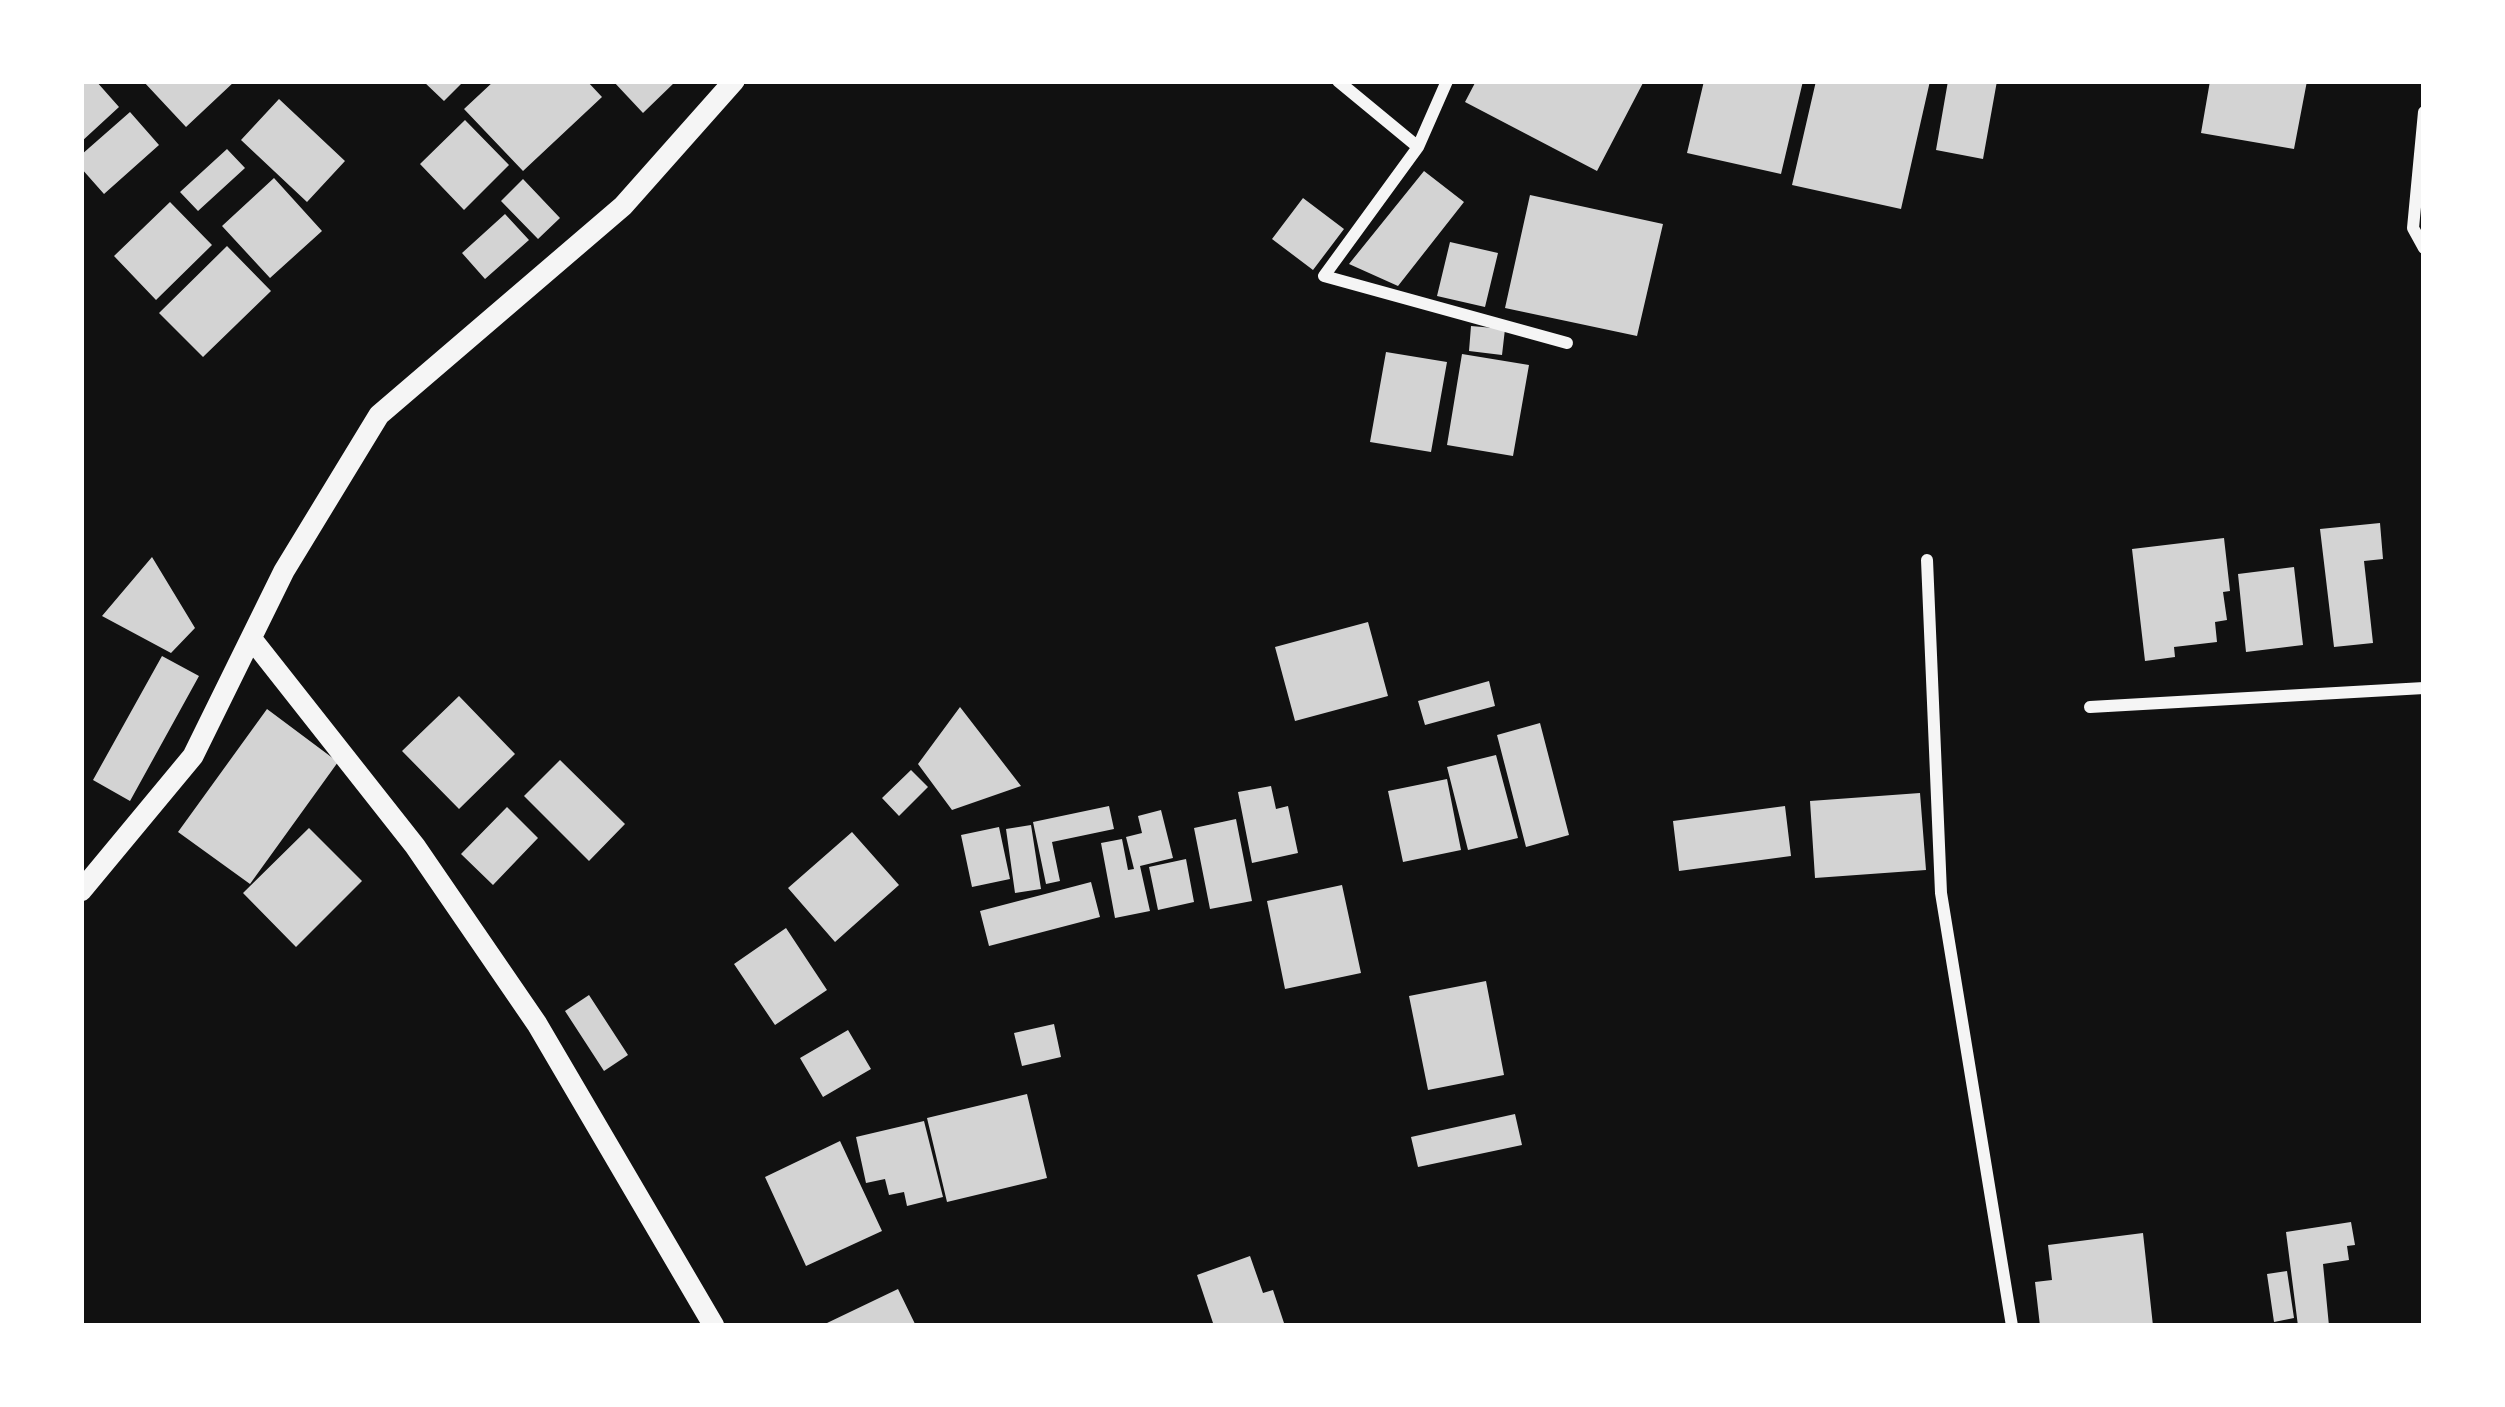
<!DOCTYPE html>
<html>
<head>
<meta charset="utf-8">
<style>
  body { margin:0 }
  #map { position:relative; width:2505px; height:1407px; overflow:hidden; background:#111; font-family:"Source Serif 4",serif }
  canvas { display:block }
  .frame { position:absolute; inset:0; border:84px solid #fff; pointer-events:none }
</style>
</head>
<body>
<div id="map">
<canvas width="2505" height="1407"></canvas>
<div class="frame"></div>
</div>
<script>
const context = document.querySelector('canvas').getContext('2d');
context.lineJoin = 'round';
function paint(path, color) {
  context.fillStyle = color;
  context.fill(path, 'evenodd');
}
function toPath(rows) {
  const path = new Path2D();
  for (const r of rows) {
    path.moveTo(r[0], r[1]);
    for (let i = 2; i < r.length; i += 2) path.lineTo(r[i], r[i + 1]);
  }
  return path;
}
function trace(path, color, width, dash) {
  context.strokeStyle = color;
  context.lineWidth = width;
  context.lineCap = dash ? 'butt' : 'round';
  context.setLineDash(dash || []);
  context.stroke(path);
}
const building = toPath([
  [81,81,96,81,119,107,81,142],
  [143,81,235,81,186,127],
  [423,81,464,81,444,101],
  [494,81,587,81,602,97,523,171,464,109],
  [613,81,676,81,643,113],
  [1476,81,1644,81,1597,171,1465,102],
  [1704,81,1803,81,1781,174,1687,153],
  [1816,81,1930,81,1901,209,1792,185],
  [1948,81,1997,81,1983,159,1936,150],
  [2210,81,2307,81,2294,149,2201,133],
  [279,99,345,161,307,202,241,140],
  [130,112,159,145,104,194,81,168,81,155],
  [465,120,509,165,464,210,420,164],
  [227,149,245,168,198,211,180,192],
  [1424,171,1464,202,1398,286,1349,264],
  [274,178,322,231,270,278,222,226],
  [523,179,560,218,538,239,501,201],
  [1530,195,1663,224,1637,336,1505,308],
  [1303,198,1344,229,1313,270,1272,239],
  [170,202,212,245,156,300,114,256],
  [505,214,529,240,485,279,462,253],
  [1450,242,1498,253,1485,307,1437,296],
  [227,246,271,291,203,357,159,313],
  [1471,326,1505,329,1502,355,1469,351],
  [1386,352,1447,362,1431,452,1370,442],
  [1462,354,1529,365,1513,456,1447,445],
  [2380,523,2383,559,2364,561,2373,643,2334,647,2320,529],
  [2224,538,2230,591,2223,592,2227,620,2215,622,2217,642,2174,647,2175,657,2145,661,2132,549],
  [152,557,195,628,171,653,102,616],
  [2294,567,2303,645,2246,652,2238,574],
  [1368,622,1388,696,1295,721,1275,647],
  [162,656,199,676,130,801,93,780],
  [1489,681,1495,706,1425,725,1418,701],
  [459,696,515,754,459,809,402,751],
  [960,707,1021,786,952,810,918,764],
  [267,709,338,762,250,884,178,832],
  [1540,723,1569,835,1526,847,1497,735],
  [1496,755,1518,838,1468,850,1447,767],
  [560,760,625,824,589,861,524,796],
  [911,770,928,787,899,816,882,798],
  [1447,779,1461,850,1403,862,1388,791],
  [1271,786,1276,809,1288,806,1298,853,1252,863,1238,792],
  [1920,793,1926,870,1815,878,1810,801],
  [1109,806,1114,829,1052,842,1060,881,1046,884,1033,822],
  [1785,806,1791,856,1679,871,1673,821],
  [507,807,538,838,493,885,461,854],
  [1161,810,1173,858,1140,866,1150,911,1115,918,1101,843,1122,839,1128,870,1134,869,1126,837,1142,833,1138,816],
  [1236,819,1252,901,1210,909,1194,828],
  [1031,825,1041,889,1015,893,1006,829],
  [999,827,1010,879,972,887,961,835],
  [309,828,362,881,296,947,243,893],
  [852,832,899,885,835,942,788,888],
  [1186,859,1194,902,1158,910,1149,867],
  [1091,882,1100,917,989,946,980,911],
  [1342,885,1361,973,1285,989,1267,901],
  [786,928,827,990,775,1025,734,964],
  [1486,981,1504,1075,1428,1090,1409,996],
  [589,995,628,1055,604,1071,565,1011],
  [1054,1024,1061,1057,1022,1066,1014,1033],
  [848,1030,871,1069,823,1097,800,1058],
  [1027,1094,1047,1178,947,1202,927,1118],
  [1515,1114,1522,1145,1418,1167,1411,1137],
  [924,1121,943,1197,907,1206,904,1192,889,1195,885,1179,866,1183,856,1137],
  [840,1141,882,1231,806,1266,765,1177],
  [2351,1222,2355,1245,2347,1246,2349,1260,2323,1264,2329,1326,2298,1326,2286,1232],
  [2143,1233,2153,1326,2040,1326,2035,1282,2052,1280,2048,1245],
  [1250,1256,1263,1293,1273,1290,1285,1326,1214,1326,1197,1275],
  [2287,1271,2294,1318,2274,1322,2267,1274],
  [898,1289,916,1326,828,1326,827,1323]
]);
const minor = toPath([
  [1338,81,1418,147,1324,276,1567,343],
  [2424,112,2413,228,2424,248],
  [1418,147,1447,81],
  [1927,560,1941,893,2012,1326],
  [2090,707,2424,688]
]);
const tertiary = toPath([
  [251,638,415,846,537,1024,714,1326],
  [81,891,193,756,284,571,379,415,623,206,734,81]
]);
paint(building, '#d3d3d3');
trace(minor, '#f5f5f5', 12);
trace(tertiary, '#f5f5f5', 21);
</script>
</body>
</html>
